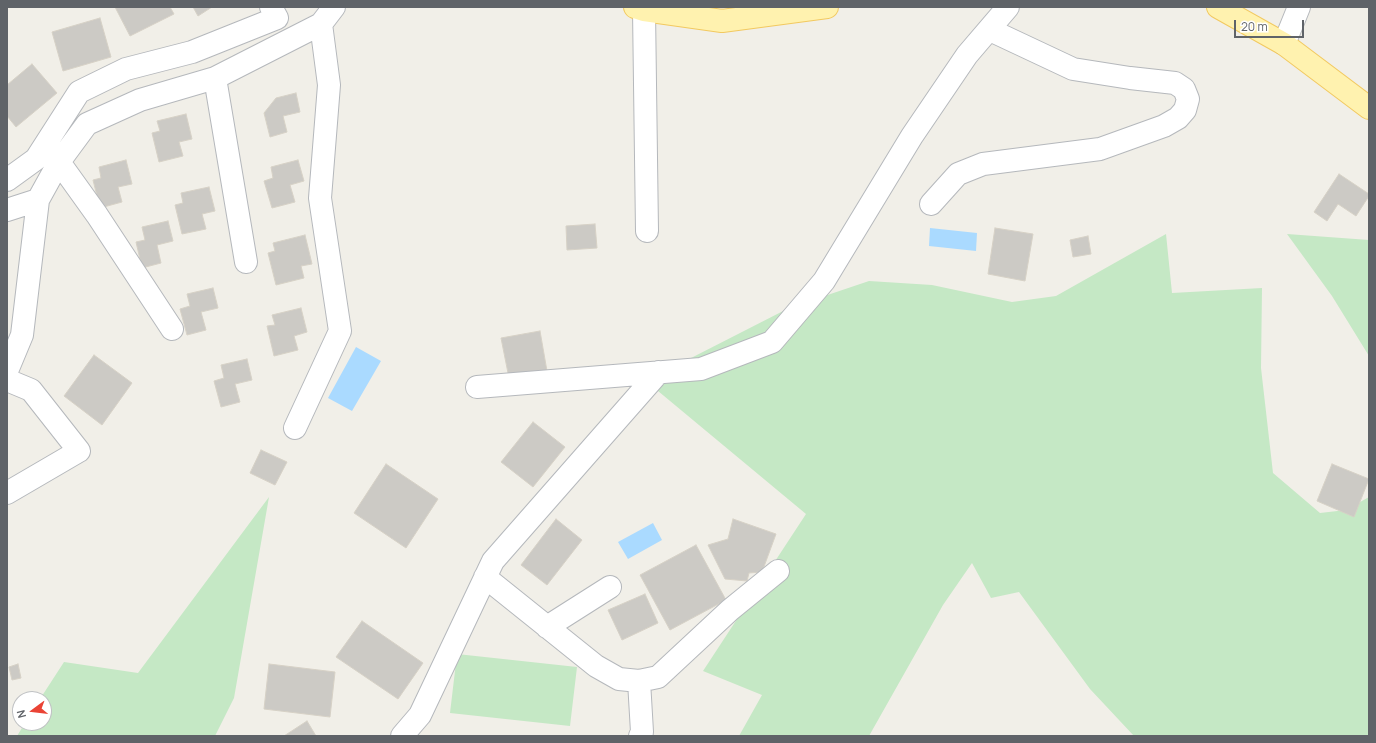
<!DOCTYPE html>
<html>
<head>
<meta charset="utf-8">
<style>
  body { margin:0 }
  #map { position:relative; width:1376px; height:743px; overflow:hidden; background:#f1efe8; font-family:Manrope,sans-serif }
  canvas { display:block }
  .frame { position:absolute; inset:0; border:8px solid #5f6368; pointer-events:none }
  .north { position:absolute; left:12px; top:691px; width:40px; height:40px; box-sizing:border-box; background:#fff; border:1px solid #bfc1c3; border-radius:50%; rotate:255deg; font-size:11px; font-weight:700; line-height:16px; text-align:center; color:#5f6368 }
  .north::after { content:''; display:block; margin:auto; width:14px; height:18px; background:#ea4335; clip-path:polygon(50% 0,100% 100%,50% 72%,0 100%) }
  .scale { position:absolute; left:1234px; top:20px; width:70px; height:18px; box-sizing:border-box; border:2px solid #5f6368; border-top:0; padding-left:5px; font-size:12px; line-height:14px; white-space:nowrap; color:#5f6368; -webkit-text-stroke:3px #fff; paint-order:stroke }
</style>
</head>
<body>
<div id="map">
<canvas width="1376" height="743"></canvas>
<div class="frame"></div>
<div class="north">N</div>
<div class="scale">20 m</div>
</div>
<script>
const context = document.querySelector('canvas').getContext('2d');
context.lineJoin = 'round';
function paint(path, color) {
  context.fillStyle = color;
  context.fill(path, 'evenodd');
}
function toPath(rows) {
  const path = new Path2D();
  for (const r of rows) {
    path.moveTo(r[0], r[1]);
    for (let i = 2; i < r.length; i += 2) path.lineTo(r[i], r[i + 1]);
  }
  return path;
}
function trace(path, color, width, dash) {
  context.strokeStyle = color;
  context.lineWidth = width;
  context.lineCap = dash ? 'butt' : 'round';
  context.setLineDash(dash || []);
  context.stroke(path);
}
const green = toPath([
  [1166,234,1172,293,1262,288,1261,368,1273,473,1320,513,1346,510,1369,497,1369,736,1134,736,1090,689,1019,592,991,598,972,563,943,605,869,736,739,736,762,695,703,671,806,514,646,381,789,308,869,281,932,285,1012,302,1056,296],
  [1287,234,1369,240,1369,356,1332,296],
  [269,497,234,698,215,736,17,736,25,723,44,723,44,699,40,699,64,662,138,673],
  [457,654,577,667,570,726,450,713]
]);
const water = toPath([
  [930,228,977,233,976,251,929,246],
  [356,347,381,361,352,411,328,398],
  [653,523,662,540,628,559,618,542]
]);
const building = toPath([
  [115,7,170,7,174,14,130,36,115,7],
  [193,7,212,7,198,16,193,7],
  [100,18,111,57,63,71,52,32,100,18],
  [32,64,57,93,16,127,7,116,7,85,32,64],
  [296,93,300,112,283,116,287,132,270,137,264,113,276,98,296,93],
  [186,114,192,139,179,142,183,156,159,162,152,133,160,131,157,121,186,114],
  [126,160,132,184,118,187,122,202,100,208,93,180,101,178,99,167,126,160],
  [298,160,304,181,290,185,295,202,272,208,264,181,273,178,271,167,298,160],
  [1339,174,1369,194,1369,196,1356,216,1338,204,1327,221,1314,212,1339,174],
  [209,187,215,211,202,214,206,229,182,234,175,205,183,203,181,193,209,187],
  [168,221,173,241,157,245,161,263,142,268,136,242,145,240,142,227,168,221],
  [595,224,597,248,567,250,566,226,595,224],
  [995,228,1033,234,1025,281,988,274,995,228],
  [305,235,312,264,301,266,304,278,276,285,268,253,275,251,273,243,305,235],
  [1088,236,1091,254,1073,257,1070,240,1088,236],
  [213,288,218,308,201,312,206,330,187,335,180,309,190,306,187,294,213,288],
  [301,308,307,332,294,336,298,350,274,356,267,326,275,325,272,315,301,308],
  [540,331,547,371,509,378,501,338,540,331],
  [94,355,132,383,102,425,64,396,94,355],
  [247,359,252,380,235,384,240,402,221,407,214,381,224,378,221,365,247,359],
  [533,422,565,447,533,487,501,462,533,422],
  [261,450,287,462,275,485,250,473,261,450],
  [386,464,438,499,406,548,354,513,386,464],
  [1332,464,1369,479,1354,517,1317,501,1332,464],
  [556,519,582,540,547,585,521,565,556,519],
  [733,519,776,534,762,572,749,573,747,581,725,579,708,545,728,539,733,519],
  [696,545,726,600,670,630,640,575,696,545],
  [645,594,658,623,622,640,608,610,645,594],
  [362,621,423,663,398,699,336,657,362,621],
  [18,664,21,678,12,680,9,667,18,664],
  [269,664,335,672,330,717,264,709,269,664],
  [307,721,316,736,284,736,307,721]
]);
const minor = toPath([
  [644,10,647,231],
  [1284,44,1299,7],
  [215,78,246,262],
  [59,162,97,215,172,329],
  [7,180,36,159,79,92,126,69,192,52,277,18,271,7],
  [931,204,958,174,983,164,1100,149,1164,126,1178,118,1185,110,1188,99,1184,89,1175,83,1130,78,1073,69,990,30],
  [7,210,38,200],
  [7,371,22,335,38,200,59,162,87,124,140,100,215,78,321,24,334,7],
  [7,380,31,390,79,451,7,493],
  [477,387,701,369,772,342,824,281,912,136,967,55,1008,7],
  [295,428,340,331,320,198,329,85,321,24],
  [485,577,596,666,619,679,639,681,658,677,730,610,778,571],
  [547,627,610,587],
  [639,681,642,732,640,736],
  [402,736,420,715,493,561,659,372]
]);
const major = toPath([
  [635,7,644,10,722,21,827,7],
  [1218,7,1284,44,1369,108]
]);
paint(green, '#c5e8c5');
paint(water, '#aadaff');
paint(building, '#cccac5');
trace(building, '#d6d1c6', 1);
trace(minor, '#b5b8bc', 24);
trace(major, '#f2c960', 24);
trace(minor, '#fff', 22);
trace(major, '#fff2af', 22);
</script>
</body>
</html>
